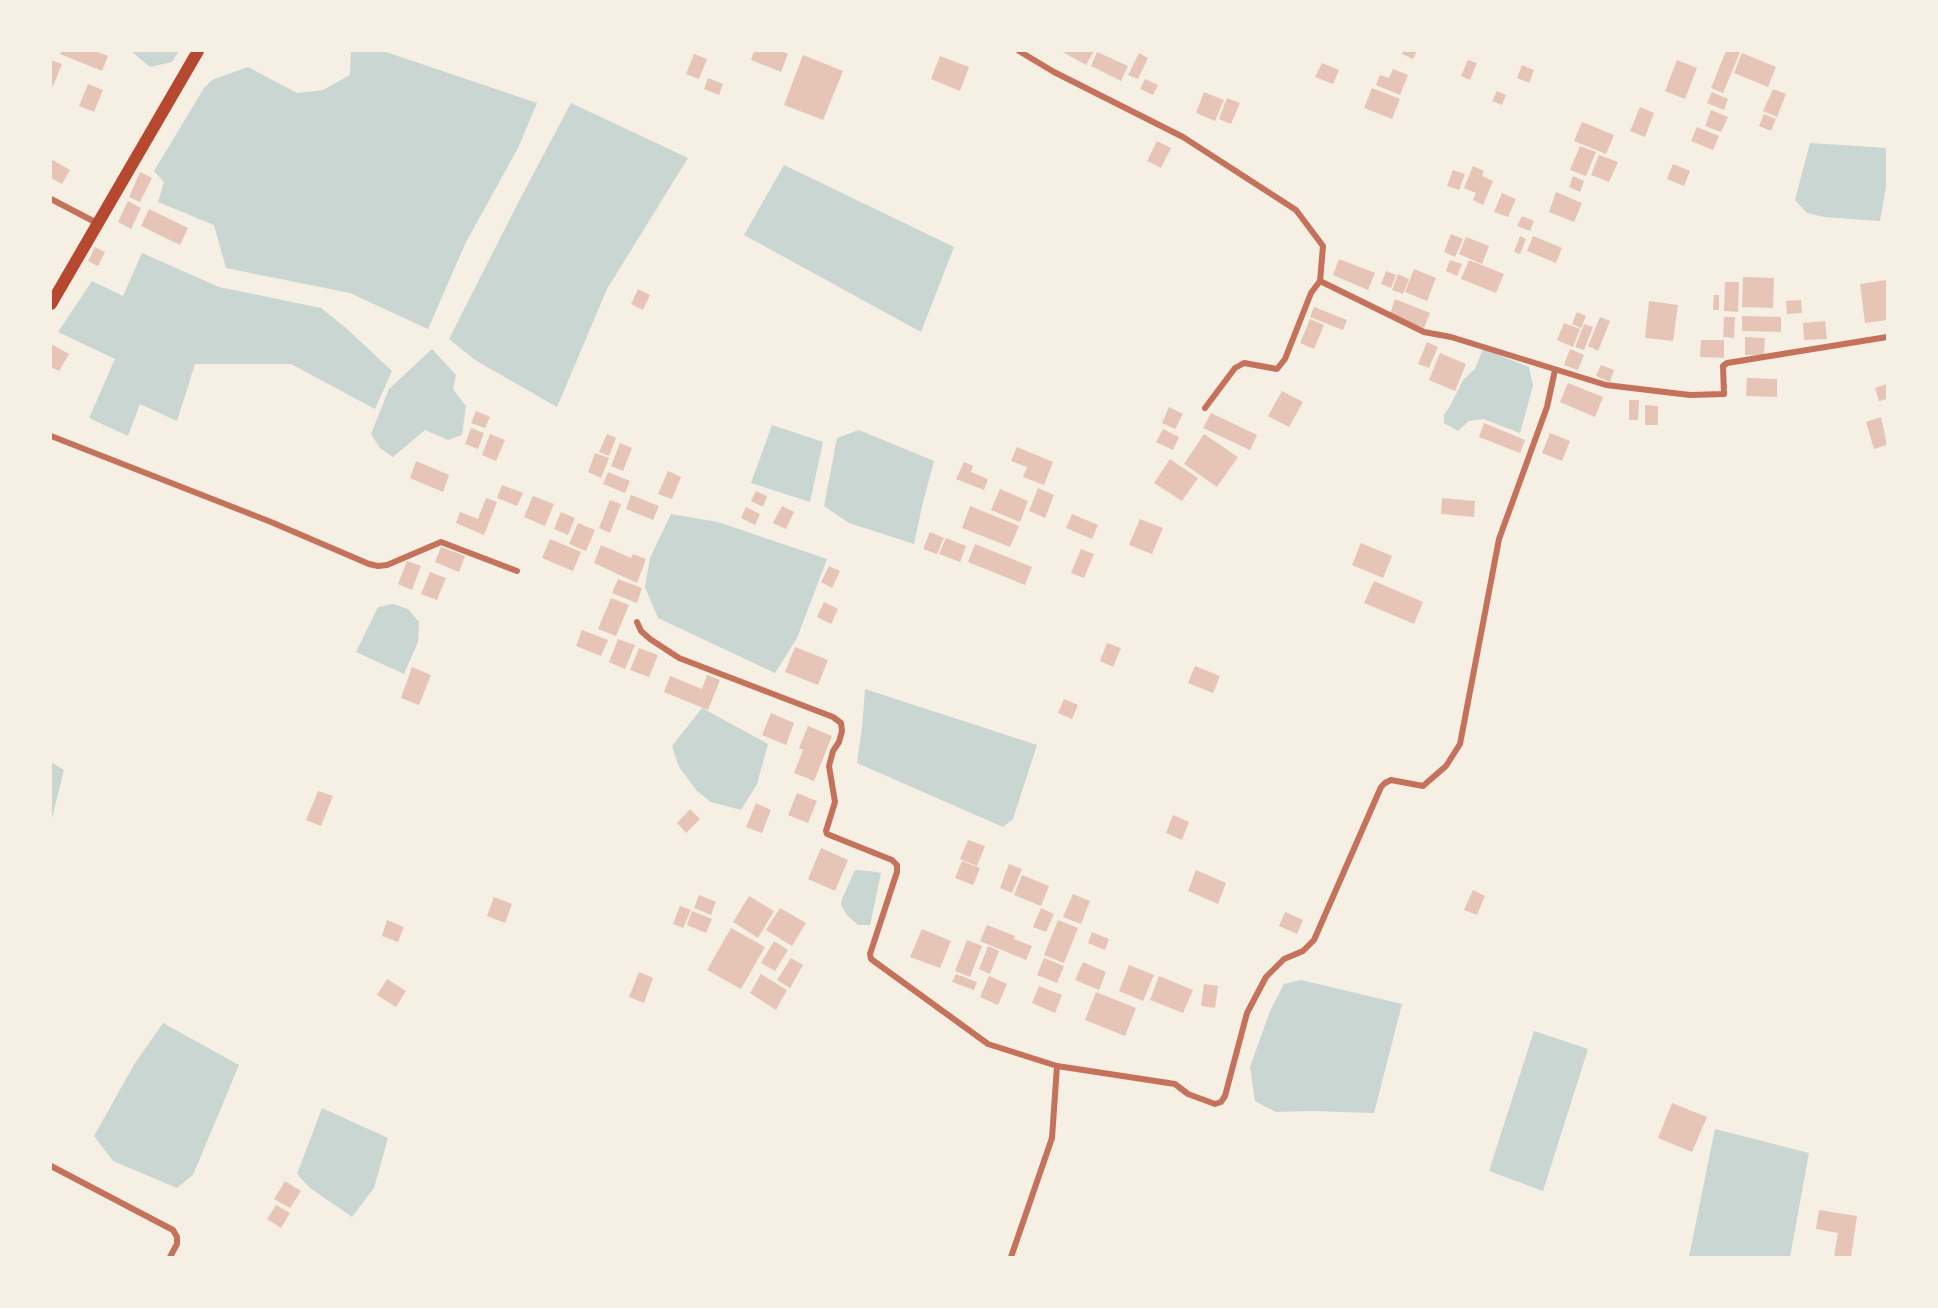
<!DOCTYPE html>
<html>
<head>
<meta charset="utf-8">
<style>
  body { margin:0 }
  #map { position:relative; width:1938px; height:1308px; overflow:hidden; background:#f6efe4; font-family:"Fira Sans Condensed",sans-serif }
  canvas { display:block }
  .frame { position:absolute; inset:0; border:52px solid #f6efe4; pointer-events:none }
</style>
</head>
<body>
<div id="map">
<canvas width="1938" height="1308"></canvas>
<div class="frame"></div>
</div>
<script>
const context = document.querySelector('canvas').getContext('2d');
context.lineJoin = 'round';
function paint(path, color) {
  context.fillStyle = color;
  context.fill(path, 'evenodd');
}
function toPath(rows) {
  const path = new Path2D();
  for (const r of rows) {
    path.moveTo(r[0], r[1]);
    for (let i = 2; i < r.length; i += 2) path.lineTo(r[i], r[i + 1]);
  }
  return path;
}
function trace(path, color, width, dash) {
  context.strokeStyle = color;
  context.lineWidth = width;
  context.lineCap = dash ? 'butt' : 'round';
  context.setLineDash(dash || []);
  context.stroke(path);
}
const water = toPath([
  [131,51,179,51,172,62,150,67],
  [351,51,383,51,537,103,518,148,466,242,428,329,350,293,226,268,214,225,158,202,164,182,154,171,204,88,212,80,248,67,297,93,323,90,350,75],
  [571,103,688,158,607,289,557,407,475,360,449,339,519,201],
  [1810,143,1887,148,1887,181,1880,221,1824,217,1807,213,1795,200],
  [784,165,954,247,921,332,744,235],
  [142,253,219,287,321,308,346,328,392,371,375,409,291,364,195,364,177,421,140,404,128,436,89,418,115,359,58,332,92,281,123,296],
  [432,349,456,375,453,389,466,406,462,435,448,440,425,430,393,457,380,448,371,434,389,389],
  [1483,349,1529,367,1533,386,1520,433,1483,419,1469,421,1458,431,1444,423,1444,414,1449,408,1463,380,1475,369],
  [772,425,823,442,810,502,751,483],
  [859,430,934,461,922,506,914,544,849,523,824,506,837,438],
  [671,514,718,522,827,559,797,638,775,673,658,618,645,587,650,558],
  [393,604,408,609,419,622,418,642,404,674,356,652,378,607],
  [865,689,1037,745,1013,819,1003,827,857,763,862,728],
  [702,708,768,744,757,784,741,810,711,802,697,791,679,767,672,746],
  [51,762,64,770,51,822],
  [855,870,870,871,881,873,870,925,858,925,847,915,841,905,842,899],
  [1301,980,1402,1004,1374,1113,1311,1111,1276,1112,1255,1101,1250,1067,1270,1011,1284,984],
  [163,1023,239,1065,193,1175,177,1188,113,1161,94,1136,135,1063],
  [1534,1031,1588,1049,1543,1191,1489,1171],
  [322,1108,388,1138,374,1188,352,1217,310,1188,297,1174],
  [1715,1129,1809,1153,1790,1257,1689,1257]
]);
const building = toPath([
  [62,51,95,51,108,56,102,71,60,54],
  [754,51,781,51,788,54,781,72,751,60],
  [1061,51,1094,51,1086,65],
  [1403,51,1417,51,1413,59,1402,54],
  [1726,51,1740,52,1723,93,1711,88],
  [1097,52,1128,66,1121,81,1091,66],
  [1139,53,1148,58,1138,79,1128,75],
  [1742,53,1776,67,1768,87,1734,73],
  [694,54,707,59,699,79,686,74],
  [803,55,843,71,823,120,784,105],
  [940,56,969,67,960,91,931,79],
  [51,60,62,64,53,86,51,85],
  [1468,60,1477,63,1470,80,1461,76],
  [1677,60,1697,68,1685,99,1665,91],
  [1322,63,1339,70,1333,84,1315,77],
  [1522,65,1534,70,1529,83,1517,78],
  [1393,69,1408,75,1400,95,1376,85,1380,75,1389,78],
  [708,78,723,84,719,95,704,89],
  [1145,79,1158,85,1153,95,1140,89],
  [88,84,103,90,94,112,79,106],
  [1372,88,1400,99,1392,119,1364,108],
  [1773,89,1786,94,1777,117,1763,111],
  [1497,91,1506,95,1502,105,1492,101],
  [1204,92,1224,100,1215,121,1196,113],
  [1712,92,1728,99,1724,110,1707,103],
  [1227,98,1240,103,1231,124,1219,119],
  [1640,107,1654,113,1645,137,1630,131],
  [1711,110,1728,117,1721,132,1705,126],
  [1764,114,1776,119,1771,131,1759,126],
  [1582,122,1614,135,1606,154,1574,141],
  [1697,127,1719,136,1713,150,1691,141],
  [1157,141,1171,148,1161,168,1147,161],
  [1580,146,1596,152,1586,176,1570,170],
  [1599,155,1618,162,1609,182,1591,175],
  [51,159,70,170,62,184,51,178],
  [1673,164,1690,171,1684,186,1667,179],
  [1473,166,1484,171,1482,176,1493,181,1483,205,1473,200,1476,193,1464,188],
  [1453,170,1465,174,1459,190,1447,186],
  [140,172,152,178,140,202,129,197],
  [1573,176,1584,181,1580,192,1569,187],
  [1556,192,1582,203,1574,222,1549,212],
  [1502,193,1516,199,1508,217,1494,212],
  [128,201,141,208,131,229,118,222],
  [149,209,188,228,180,245,141,226],
  [1522,216,1534,221,1530,231,1517,226],
  [1451,234,1463,239,1455,257,1444,252],
  [1520,236,1526,239,1520,254,1514,252],
  [1533,236,1562,248,1556,263,1527,251],
  [1466,237,1489,246,1482,264,1459,254],
  [95,247,105,252,98,266,88,261],
  [1339,259,1375,273,1368,290,1333,275],
  [1450,260,1462,264,1457,276,1446,271],
  [1469,260,1504,274,1496,293,1461,279],
  [1414,269,1436,278,1427,301,1405,292],
  [1386,271,1396,275,1391,288,1381,284],
  [1398,274,1409,279,1403,294,1392,290],
  [1743,277,1774,278,1773,308,1742,307],
  [1886,280,1887,320,1865,323,1860,284],
  [1725,282,1739,282,1738,312,1724,311],
  [638,289,650,295,643,310,631,304],
  [1714,295,1719,295,1719,310,1713,310],
  [1395,299,1430,313,1424,328,1390,314],
  [1801,300,1802,313,1787,314,1786,301],
  [1649,301,1678,305,1673,341,1645,338],
  [1314,307,1347,320,1343,330,1310,317],
  [1577,312,1586,316,1581,328,1572,324],
  [1742,316,1781,317,1781,332,1742,331],
  [1600,317,1610,321,1598,351,1588,346],
  [1724,317,1735,317,1734,338,1723,337],
  [1310,319,1324,325,1314,349,1300,343],
  [1825,321,1827,339,1804,340,1803,323],
  [1564,323,1580,329,1573,347,1557,340],
  [1584,324,1593,327,1584,350,1575,347],
  [1745,337,1765,338,1764,355,1745,355],
  [1701,340,1724,340,1724,358,1700,357],
  [1427,342,1438,347,1429,368,1418,364],
  [51,344,69,354,59,371,51,367],
  [1570,349,1584,355,1578,370,1564,365],
  [1440,353,1466,364,1455,391,1429,380],
  [1601,365,1614,370,1610,382,1596,376],
  [1747,378,1777,379,1777,397,1746,396],
  [1568,383,1603,397,1595,417,1560,402],
  [1887,384,1887,399,1879,401,1875,388],
  [1282,391,1303,402,1289,427,1268,416],
  [1629,400,1639,400,1638,420,1629,420],
  [1645,405,1658,406,1658,425,1645,425],
  [1169,407,1183,414,1175,429,1162,423],
  [476,411,490,417,485,428,471,423],
  [1211,413,1257,435,1250,450,1203,428],
  [1881,417,1887,445,1874,449,1866,422],
  [1484,423,1525,440,1520,453,1479,437],
  [471,428,484,433,478,449,465,444],
  [1163,429,1179,437,1173,450,1156,442],
  [1550,433,1570,441,1562,461,1542,453],
  [490,434,505,440,496,461,482,455],
  [607,434,616,438,609,456,599,452],
  [1204,434,1238,457,1217,487,1184,464],
  [620,443,632,448,623,471,611,466],
  [1017,447,1053,462,1044,485,1023,477,1027,467,1011,461],
  [595,453,609,458,601,478,588,472],
  [1170,459,1198,478,1182,501,1154,483],
  [416,461,449,475,443,492,410,478],
  [964,462,973,466,971,472,988,479,984,490,956,479],
  [668,471,681,477,672,499,658,494],
  [608,472,630,481,625,493,603,484],
  [502,485,523,493,517,506,497,498],
  [1038,488,1054,495,1045,518,1029,511],
  [1000,489,1028,501,1020,522,991,510],
  [756,491,767,496,763,507,751,501],
  [631,495,659,506,653,520,626,509],
  [533,496,554,504,545,526,524,517],
  [486,498,497,502,484,535,456,523,460,512,478,519],
  [1442,498,1475,501,1474,517,1441,514],
  [610,500,621,504,610,533,599,528],
  [782,506,794,512,786,529,773,523],
  [970,506,1019,526,1010,547,962,528],
  [746,507,760,514,755,525,741,518],
  [561,512,575,518,568,535,554,529],
  [1072,514,1098,525,1092,539,1066,528],
  [1140,519,1163,528,1152,554,1129,545],
  [578,523,595,530,586,551,569,544],
  [930,532,944,538,937,554,923,549],
  [946,538,966,546,960,562,939,554],
  [550,539,581,552,573,571,542,558],
  [1361,543,1392,556,1383,578,1352,565],
  [975,544,1032,567,1025,585,968,562],
  [601,545,631,558,633,554,646,559,637,583,594,563],
  [441,547,465,556,459,572,435,562],
  [1081,549,1094,554,1084,578,1071,573],
  [407,561,421,566,412,590,398,584],
  [829,566,840,571,832,588,821,582],
  [430,572,446,578,437,600,421,594],
  [618,579,642,588,637,603,612,593],
  [1374,581,1423,602,1414,624,1364,603],
  [611,598,629,605,616,636,598,629],
  [824,602,838,609,831,624,817,617],
  [582,630,608,640,601,656,576,646],
  [618,639,635,645,625,669,609,662],
  [1107,643,1121,648,1113,667,1100,661],
  [795,647,828,660,818,685,785,672],
  [639,648,658,655,649,677,630,670],
  [1195,666,1220,676,1213,693,1188,683],
  [412,667,431,675,419,705,401,698],
  [707,675,720,680,708,710,664,692,670,676,702,689],
  [1064,699,1078,705,1072,719,1058,713],
  [771,713,794,723,786,745,762,735],
  [808,726,832,736,814,781,794,773,803,750,799,748],
  [318,791,333,796,321,826,306,820],
  [797,793,817,801,808,823,788,815],
  [756,803,771,810,762,833,746,827],
  [690,809,700,819,686,833,677,823],
  [1173,815,1189,822,1182,840,1166,833],
  [968,840,985,846,977,866,960,859],
  [821,848,848,860,835,891,808,879],
  [962,861,980,868,973,885,955,878],
  [1009,864,1022,869,1012,893,1000,888],
  [1196,870,1226,883,1218,904,1188,891],
  [1022,875,1049,886,1041,906,1014,895],
  [1473,890,1485,896,1477,915,1464,910],
  [1073,894,1090,901,1081,924,1063,917],
  [699,895,716,902,711,915,694,908],
  [749,896,774,911,758,938,733,922],
  [494,897,512,904,505,923,487,916],
  [680,906,691,910,683,928,673,924],
  [780,908,806,923,792,946,766,930],
  [1041,908,1054,914,1046,932,1033,927],
  [692,911,712,919,706,933,687,925],
  [1285,912,1303,920,1297,934,1279,926],
  [387,920,404,927,398,942,382,936],
  [1058,920,1078,928,1064,963,1044,955],
  [987,925,1015,936,1014,939,1032,946,1026,960,980,941],
  [731,928,765,947,741,989,707,970],
  [922,929,951,941,940,968,910,957],
  [1092,932,1109,939,1105,950,1088,943],
  [967,940,982,946,970,977,955,971],
  [774,941,788,950,775,971,761,963],
  [988,946,999,951,990,974,979,969],
  [791,958,803,965,790,988,777,980],
  [1044,958,1064,966,1057,983,1037,975],
  [1083,962,1106,972,1099,990,1075,980],
  [1129,965,1154,975,1143,1001,1119,991],
  [639,972,653,978,644,1003,629,997],
  [761,974,787,990,776,1010,750,993],
  [956,974,977,982,974,990,952,982],
  [989,976,1007,984,998,1005,980,997],
  [1159,976,1193,990,1183,1013,1150,1000],
  [387,979,406,991,396,1007,377,995],
  [1204,984,1218,986,1215,1008,1201,1006],
  [1039,986,1062,995,1055,1013,1032,1003],
  [1096,992,1136,1008,1125,1036,1085,1020],
  [1672,1103,1707,1117,1692,1152,1658,1138],
  [285,1181,301,1191,290,1208,274,1199],
  [276,1205,290,1213,281,1228,267,1219],
  [1819,1210,1857,1216,1851,1257,1834,1257,1838,1233,1816,1229]
]);
const minor = toPath([
  [1019,51,1054,72,1183,137,1296,210,1323,246,1320,281,1311,293,1285,359,1277,369,1244,363,1235,368,1205,408],
  [51,199,97,223],
  [1320,281,1424,332,1451,337,1606,385,1690,395,1724,394,1723,366,1727,363,1887,337],
  [51,436,271,522,369,564,378,566,387,565,441,542,517,571],
  [637,622,641,631,650,639,679,658,833,717,841,723,842,731,839,742,833,751,829,766,835,802,826,831,827,834,892,860,897,865,897,872,870,954,871,959,988,1044,1057,1066],
  [51,1166,173,1230,177,1237,177,1244,170,1257],
  [1011,1257,1052,1138,1057,1066,1175,1084,1188,1094,1215,1104,1221,1102,1225,1096,1247,1013,1266,977,1284,959,1303,951,1314,940,1381,787,1385,783,1391,780,1423,786,1446,766,1460,744,1499,539,1547,407,1555,370]
]);
const secondary = toPath([
  [51,304,198,51]
]);
paint(water, '#c9d6d2');
paint(building, '#e6c5b7');
trace(minor, '#c5725c', 6);
trace(secondary, '#b5482f', 12);
</script>
</body>
</html>
